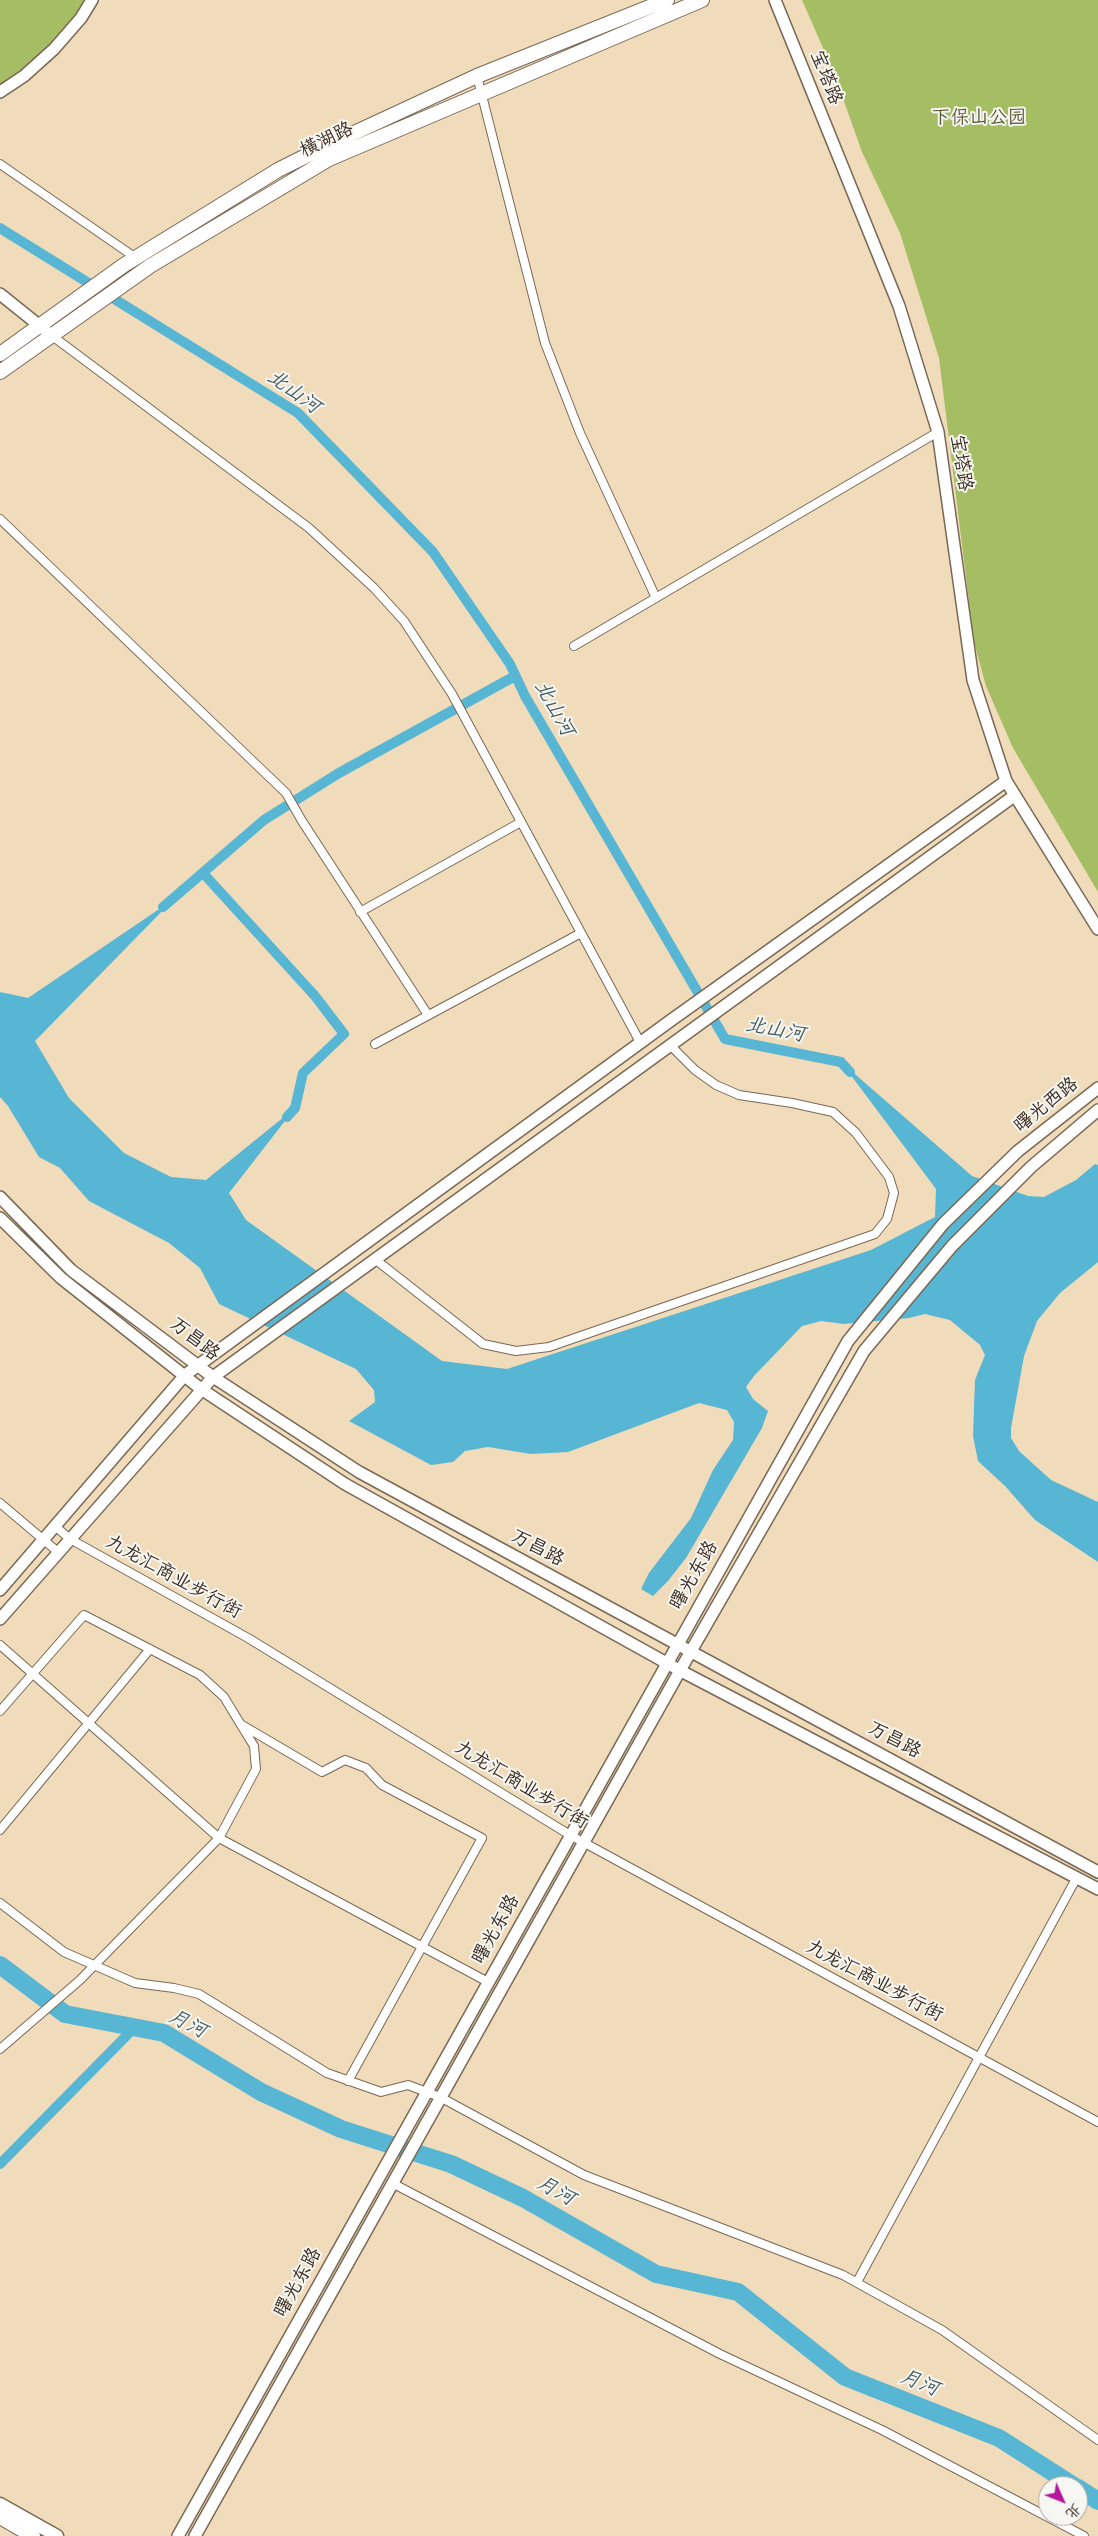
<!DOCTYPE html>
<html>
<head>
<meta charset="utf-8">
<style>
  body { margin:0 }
  #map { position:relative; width:1098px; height:2536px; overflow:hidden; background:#f0dbba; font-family:Mynerve,"LXGW WenKai TC",sans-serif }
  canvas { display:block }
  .north { position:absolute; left:1038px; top:2476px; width:50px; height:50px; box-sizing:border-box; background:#f6f6f2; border:1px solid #aba49d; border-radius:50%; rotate:134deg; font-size:14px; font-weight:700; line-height:20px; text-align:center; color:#3b2a1e }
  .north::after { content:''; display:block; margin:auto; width:18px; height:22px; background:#b5179e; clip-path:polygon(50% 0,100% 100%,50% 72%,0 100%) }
</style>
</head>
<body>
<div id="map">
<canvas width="1098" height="2536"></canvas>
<div class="north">北</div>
</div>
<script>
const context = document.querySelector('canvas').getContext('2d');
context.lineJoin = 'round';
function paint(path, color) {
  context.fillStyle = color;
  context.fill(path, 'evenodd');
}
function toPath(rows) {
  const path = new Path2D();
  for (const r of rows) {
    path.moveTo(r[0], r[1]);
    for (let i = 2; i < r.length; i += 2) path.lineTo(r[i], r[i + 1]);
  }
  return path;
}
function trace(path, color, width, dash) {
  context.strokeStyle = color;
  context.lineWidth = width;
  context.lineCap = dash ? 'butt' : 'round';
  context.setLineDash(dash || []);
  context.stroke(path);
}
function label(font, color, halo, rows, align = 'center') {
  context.font = font + ' Mynerve,"LXGW WenKai TC",sans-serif';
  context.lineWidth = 4;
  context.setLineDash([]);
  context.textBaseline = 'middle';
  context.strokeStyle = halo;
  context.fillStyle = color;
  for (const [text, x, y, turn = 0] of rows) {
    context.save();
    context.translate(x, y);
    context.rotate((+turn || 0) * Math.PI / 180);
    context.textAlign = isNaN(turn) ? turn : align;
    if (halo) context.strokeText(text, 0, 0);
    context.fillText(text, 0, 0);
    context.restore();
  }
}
const green = toPath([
  [0,0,85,0,78,13,49,45,19,74,0,85],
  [802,0,1098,0,1098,892,1013,748,986,686,974,642,939,358,900,233,862,152,834,73]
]);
const water = toPath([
  [174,899,35,1041,69,1098,124,1153,171,1177,206,1180,295,1108,229,1193,246,1220,442,1361,507,1369,871,1250,935,1217,936,1189,841,1062,972,1176,1028,1196,1044,1197,1076,1180,1095,1164,1098,1165,1098,1262,1060,1293,1037,1321,1024,1356,1011,1428,1011,1438,1019,1451,1051,1480,1098,1502,1098,1562,1035,1520,1005,1486,978,1461,973,1436,975,1380,985,1355,980,1345,950,1320,925,1314,909,1318,844,1324,821,1321,802,1326,754,1376,746,1387,753,1399,768,1411,762,1428,686,1558,668,1581,653,1596,641,1589,649,1573,691,1518,713,1470,733,1440,734,1422,727,1410,699,1403,568,1452,531,1454,488,1447,465,1451,453,1462,431,1465,349,1421,375,1402,374,1390,356,1369,219,1304,200,1268,169,1243,89,1201,60,1168,39,1157,8,1106,0,1097,0,992,28,998]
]);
const canal = toPath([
  [0,228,298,413,433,552,510,664,525,696,725,1039,841,1062,850,1072],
  [203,873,315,996,344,1034,303,1073,295,1108,287,1117],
  [163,907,264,820,339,773,515,676],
  [0,2164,135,2027]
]);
const river = toPath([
  [0,1965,65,2014,164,2033,261,2092,341,2129,451,2164,523,2198,656,2274,738,2292,845,2377,999,2438,1074,2486],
  [1078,2488,1098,2501]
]);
const street = toPath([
  [477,76,545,343,580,433,656,598],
  [0,164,136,258],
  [51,335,309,528,374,588,404,621,452,694,640,1042],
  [0,519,286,793,302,821,428,1015],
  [574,646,938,432],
  [360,912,521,822],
  [375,1044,581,933],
  [376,1260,483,1344,516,1351,549,1347,875,1234,887,1219,894,1193,889,1177,856,1133,833,1112,792,1103,739,1095,716,1085,695,1070,670,1045],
  [0,1503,58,1552],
  [55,1526,70,1539,248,1638,570,1835,1098,2122],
  [0,1645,219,1838,488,1982],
  [0,1711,84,1615,200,1675,224,1697,241,1725,254,1746,256,1769,219,1838,80,1980,0,2049],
  [242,1725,322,1772,345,1760,366,1768,382,1785,482,1838,348,2081],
  [0,1830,150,1649],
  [0,1903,64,1952,135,1983,174,1988,199,1994,327,2073,381,2092,408,2085,440,2097,584,2175,843,2275,942,2330,1098,2440],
  [392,2183,720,2354,882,2430,1084,2536],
  [857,2282,1077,1877]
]);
const secondary = toPath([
  [775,0,899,306,938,432,973,680,1006,781,1098,929],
  [0,92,24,76,54,49,81,18,92,0],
  [0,294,51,335],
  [0,1197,71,1270,213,1377,359,1472,1098,1872],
  [0,1218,61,1278,201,1389,345,1484,681,1671,1098,1889],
  [0,1590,185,1375,670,1021,1006,781],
  [0,1619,213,1377,1014,796],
  [178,2536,848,1341,943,1224,1018,1151,1098,1088],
  [195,2536,691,1651,864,1351,952,1246,1031,1167,1098,1110]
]);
const primary = toPath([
  [0,2504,57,2536]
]);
const highway = toPath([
  [0,354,124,265,278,170,326,146,477,76,667,0],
  [0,372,150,266,329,159,702,0],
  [0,2517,33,2536]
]);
const streetNames = [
  ["宝塔路",825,78,68],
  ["横湖路",327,141,-26],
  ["宝塔路",960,463,81],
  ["曙光西路",1047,1106,-39],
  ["万昌路",194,1340,38],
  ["万昌路",537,1549,28],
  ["曙光东路",695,1576,-60],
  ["九龙汇商业步行街",173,1578,29],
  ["万昌路",894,1741,28],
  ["九龙汇商业步行街",521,1786,31],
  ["曙光东路",497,1930,-61],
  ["九龙汇商业步行街",874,1982,28],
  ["曙光东路",299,2283,-61]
];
const parkNames = [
  ["下保山公园",979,119]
];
const waterNames = [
  ["北山河",293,393,36],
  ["北山河",553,709,61],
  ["北山河",775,1031,11],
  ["月河",187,2025,27],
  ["月河",555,2192,29],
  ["月河",919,2384,22]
];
paint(green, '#a5bd63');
paint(water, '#56b6d4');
trace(canal, '#56b6d4', 10);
trace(river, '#56b6d4', 18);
trace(street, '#7a6855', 10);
trace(secondary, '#7a6855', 14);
trace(primary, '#7a6855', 15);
trace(highway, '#7a6855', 16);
trace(street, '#fff', 8);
trace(secondary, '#fff', 11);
trace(primary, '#fff', 12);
trace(highway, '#fff', 14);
label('19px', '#3b2a1e', '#f6f6f2', streetNames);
label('19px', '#5b5633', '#f6f6f2', parkNames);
label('italic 20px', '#445b5e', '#f6f6f2', waterNames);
</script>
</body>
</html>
